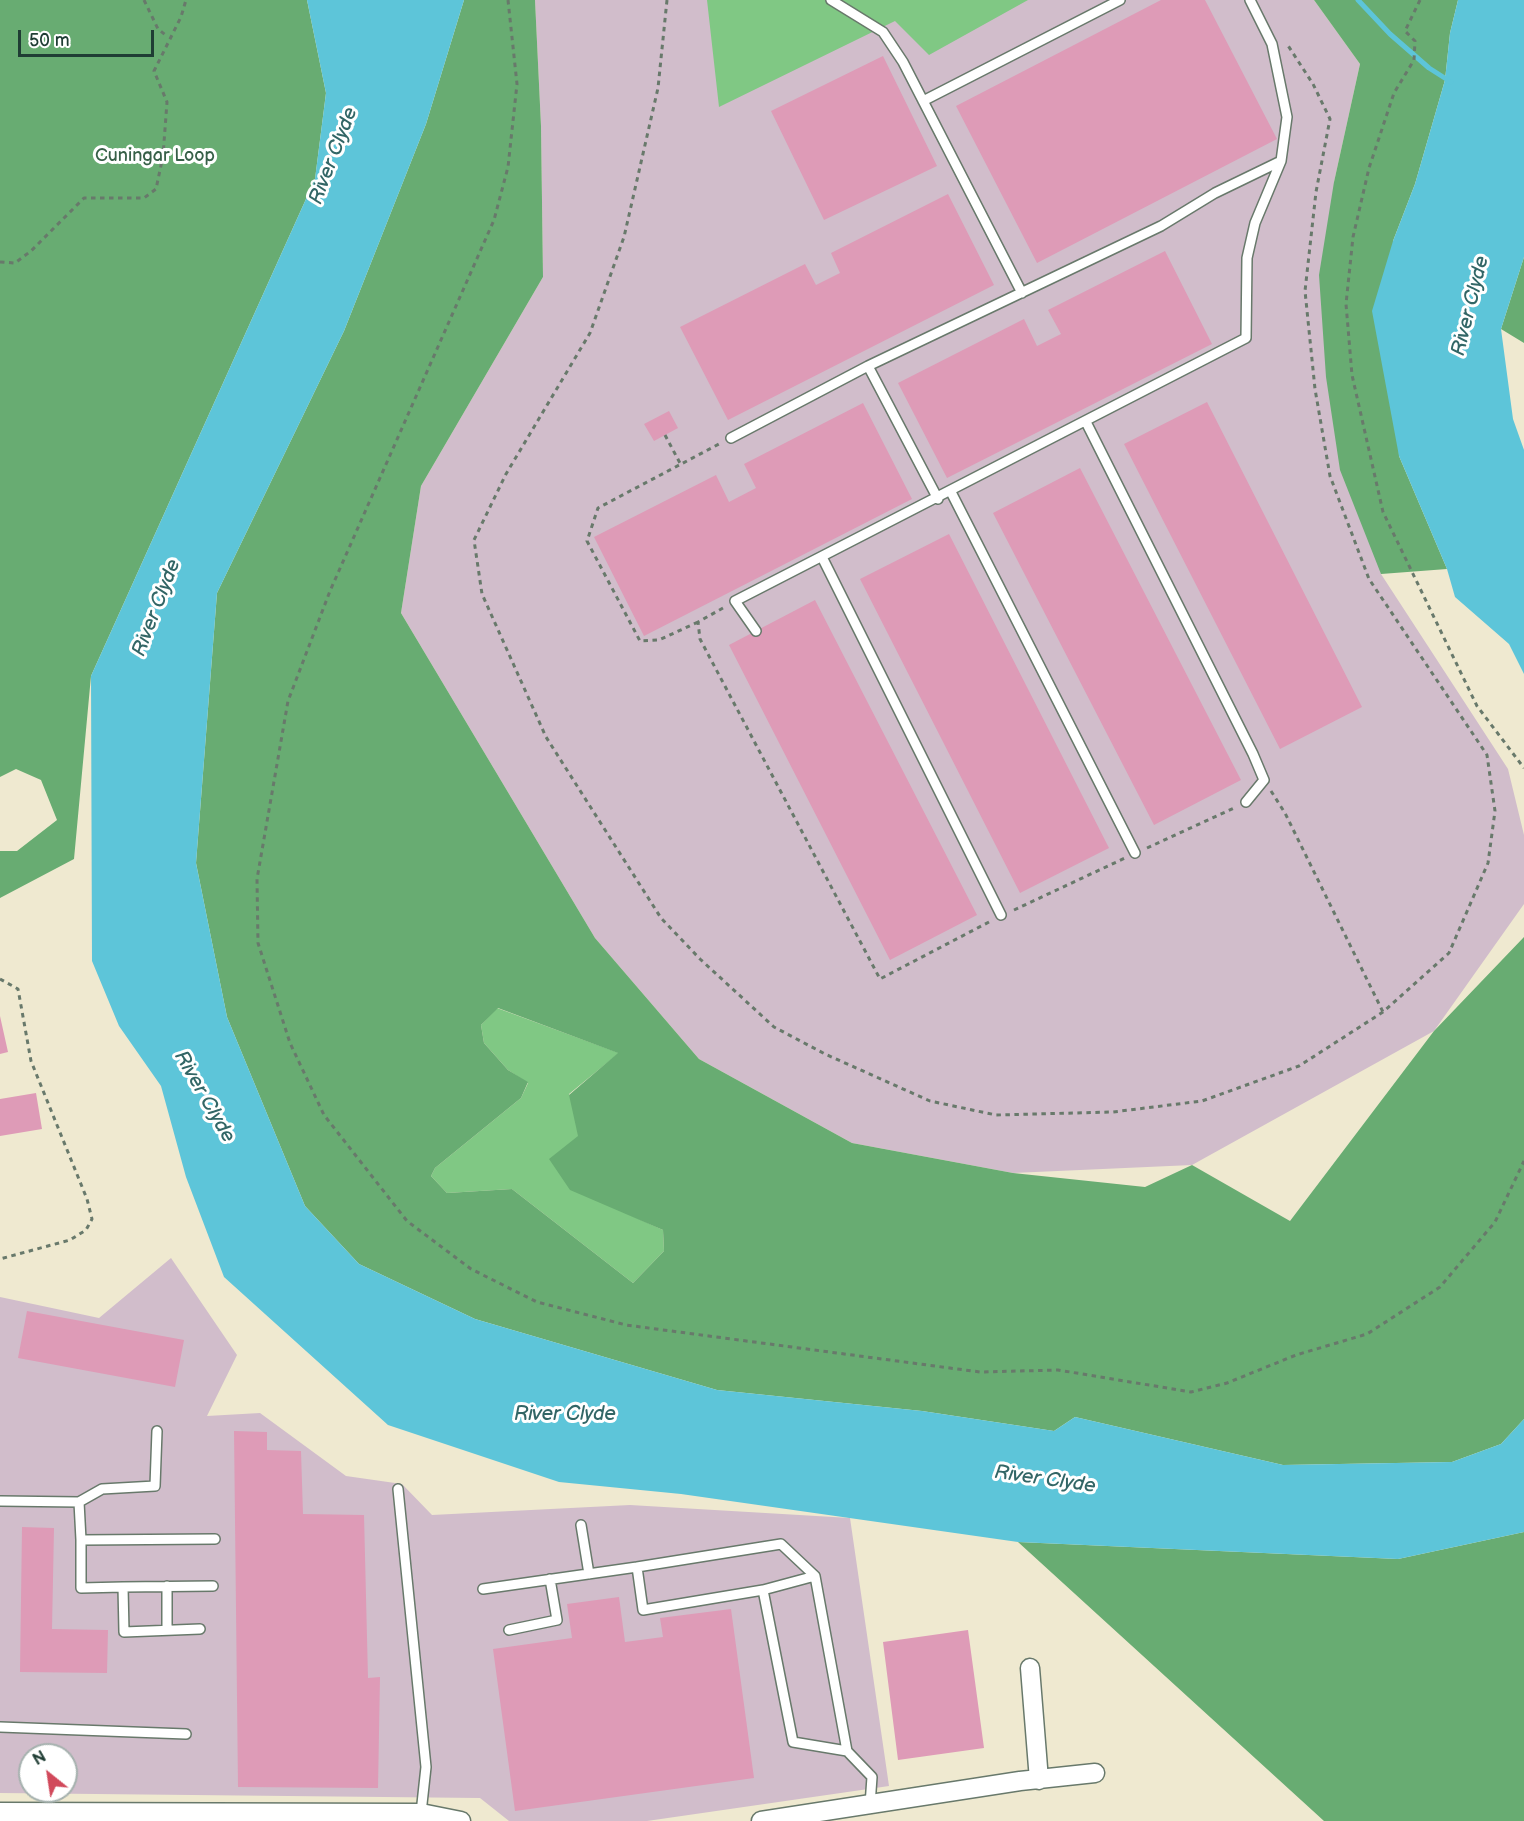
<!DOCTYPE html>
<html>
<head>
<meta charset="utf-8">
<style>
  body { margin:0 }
  #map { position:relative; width:1524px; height:1821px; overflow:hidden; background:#efe9d0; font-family:"Balsamiq Sans",sans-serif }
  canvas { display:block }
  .north { position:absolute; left:18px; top:1743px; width:60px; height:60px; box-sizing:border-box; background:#fff; border:2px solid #a5b1ae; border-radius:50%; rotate:330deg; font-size:16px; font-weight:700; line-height:24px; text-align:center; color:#1f3d34 }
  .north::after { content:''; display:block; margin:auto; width:21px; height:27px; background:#d1495b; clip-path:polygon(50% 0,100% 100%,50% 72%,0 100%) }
  .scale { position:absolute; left:18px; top:30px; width:136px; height:27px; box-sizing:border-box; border:3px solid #1f3d34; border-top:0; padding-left:8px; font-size:18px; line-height:21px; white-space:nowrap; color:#1f3d34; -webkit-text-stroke:4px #fff; paint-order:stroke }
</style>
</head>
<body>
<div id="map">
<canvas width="1524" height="1821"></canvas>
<div class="north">N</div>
<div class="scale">50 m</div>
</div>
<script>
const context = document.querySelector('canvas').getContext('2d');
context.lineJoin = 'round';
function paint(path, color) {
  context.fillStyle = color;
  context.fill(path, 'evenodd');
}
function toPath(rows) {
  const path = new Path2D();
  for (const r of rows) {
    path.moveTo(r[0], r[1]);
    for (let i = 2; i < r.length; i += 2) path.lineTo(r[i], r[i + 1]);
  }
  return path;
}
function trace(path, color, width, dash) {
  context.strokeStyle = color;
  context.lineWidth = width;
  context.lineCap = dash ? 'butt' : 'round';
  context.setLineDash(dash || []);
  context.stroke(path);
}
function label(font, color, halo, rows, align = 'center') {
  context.font = font + ' "Balsamiq Sans",sans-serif';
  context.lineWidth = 6;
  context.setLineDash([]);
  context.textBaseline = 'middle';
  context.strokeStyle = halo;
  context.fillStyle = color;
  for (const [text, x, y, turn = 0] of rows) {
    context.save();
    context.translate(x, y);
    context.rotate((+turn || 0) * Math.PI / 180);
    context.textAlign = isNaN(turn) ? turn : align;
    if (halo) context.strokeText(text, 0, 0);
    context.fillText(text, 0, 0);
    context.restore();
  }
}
const industrial = toPath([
  [535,0,1314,0,1360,64,1334,182,1381,574,1508,769,1524,835,1524,904,1434,1031,1192,1165,1013,1173,852,1143,699,1059,595,938,401,613,421,486,543,277,541,126],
  [171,1258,237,1355,207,1416,260,1413,346,1476,402,1484,432,1515,630,1505,850,1518,889,1786,647,1821,509,1821,480,1798,0,1793,0,1297,99,1318],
  [30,1755,66,1755,66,1791,30,1791]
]);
const green = toPath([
  [707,0,1028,0,929,55,895,21,719,107],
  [497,1008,619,1053,569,1094,617,1209,663,1230,664,1251,633,1283,512,1189,447,1193,431,1176,435,1168,521,1098,528,1083,508,1070,484,1043,481,1025]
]);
const forest = toPath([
  [0,0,307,0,326,93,315,179,91,676,74,859,0,898,0,851,17,851,57,820,41,780,16,769,0,777],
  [464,0,535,0,541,126,543,277,421,486,401,613,595,938,699,1059,852,1143,1013,1173,1145,1187,1192,1165,1290,1221,1434,1031,1524,937,1524,1419,1501,1444,1452,1462,1283,1465,1075,1417,1054,1431,922,1411,717,1390,475,1319,359,1264,305,1206,227,1017,196,863,217,593,344,331,426,124],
  [498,1008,618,1053,569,1095,578,1136,549,1159,570,1190,663,1230,664,1251,633,1283,512,1189,447,1193,431,1176,435,1168,521,1098,528,1082,508,1070,484,1043,481,1025],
  [1314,0,1458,0,1450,33,1445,80,1415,184,1393,241,1399,456,1447,569,1381,574,1340,470,1326,377,1319,275,1334,182,1360,64],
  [1524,257,1524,343,1501,329],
  [1524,1532,1524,1821,1324,1821,1018,1542,1398,1559]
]);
const water = toPath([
  [307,0,464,0,426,124,344,331,217,593,196,863,227,1017,305,1206,359,1264,475,1319,717,1390,922,1411,1054,1431,1075,1417,1283,1465,1452,1462,1501,1444,1524,1419,1524,1532,1398,1559,1018,1542,681,1494,559,1482,388,1425,224,1277,186,1177,161,1086,119,1026,92,961,91,676,315,179,326,93],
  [1458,0,1524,0,1524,257,1501,329,1513,419,1524,450,1524,674,1509,644,1455,597,1447,569,1399,456,1372,311,1393,241,1415,184,1445,80,1450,33]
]);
const stream = toPath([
  [1358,0,1390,34,1429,68,1451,82]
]);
const building = toPath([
  [1161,0,1205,0,1277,139,1037,263,956,106],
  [883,56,937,166,824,220,771,111],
  [948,194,994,285,728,420,680,327,805,264,816,285,840,273,831,253],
  [1165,251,1212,344,947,478,898,383,1024,319,1037,346,1061,334,1048,310],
  [1207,402,1362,707,1280,749,1124,444],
  [863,403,912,499,644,636,594,537,716,475,729,502,756,488,744,464],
  [669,411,678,428,654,441,644,424],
  [1080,468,1241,780,1154,825,993,513],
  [949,534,1109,848,1020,893,860,579],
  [815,600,977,915,890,960,729,645],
  [0,1016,8,1052,0,1054],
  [36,1093,42,1129,0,1136,0,1099],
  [27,1311,184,1340,175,1387,18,1358],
  [234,1431,267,1432,267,1450,301,1451,303,1514,364,1515,368,1678,380,1677,378,1788,238,1787],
  [22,1527,54,1528,52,1629,108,1630,107,1673,20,1672],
  [619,1597,625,1642,663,1637,660,1618,731,1609,754,1778,515,1811,493,1649,572,1638,567,1604],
  [968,1630,984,1748,898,1760,883,1642]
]);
const path = toPath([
  [144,0,158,29,168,37],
  [508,0,517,84,508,167,494,220,330,591,288,701,257,879,258,943,290,1043,324,1115,407,1221,471,1269,537,1302,626,1325,980,1372,1058,1370,1191,1392,1227,1383,1296,1355,1367,1334,1440,1287,1495,1222,1524,1161],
  [667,0,658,88,624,237,590,333,506,474,474,540,482,594,546,737,661,918,700,959,774,1027,825,1054,930,1101,996,1115,1113,1112,1202,1101,1299,1066,1383,1012,1449,953,1488,863,1495,811,1487,755,1369,579,1330,476,1315,389,1305,291,1316,192,1330,119,1313,84,1287,44],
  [1420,0,1405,31,1415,41,1414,60,1394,93,1369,168,1353,237,1346,304,1352,375,1383,512,1477,706,1524,768],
  [0,262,15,263,31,251,84,198,144,198,156,189,163,156,167,102,154,71,181,17,186,0],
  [665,435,681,465],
  [723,608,698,622,700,639,880,979,989,922],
  [698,622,659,640,640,641,587,541,598,508,719,444],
  [1271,791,1285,813,1383,1012],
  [1147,848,1234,808],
  [1014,910,1125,858],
  [0,979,18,989,31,1061,87,1199,92,1219,86,1230,70,1240,0,1259]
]);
const service = toPath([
  [831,0,883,32,903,62,1022,293],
  [923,101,1120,0],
  [868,366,938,499],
  [1086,422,1253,754,1264,780,1246,802],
  [731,438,868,366,1161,226,1215,193,1281,161],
  [951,492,1135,853],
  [823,559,1001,915],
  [756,631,735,601,1246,338,1247,258,1255,223,1281,161,1287,117,1272,44,1250,0],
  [398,1489,426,1767,421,1813],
  [0,1501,79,1502,81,1540,215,1539],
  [79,1502,102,1489,155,1486,157,1431],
  [581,1525,589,1574],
  [81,1540,81,1588,123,1587,124,1632,200,1629],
  [637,1567,781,1544,815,1576],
  [167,1586,167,1630],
  [123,1587,213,1586],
  [483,1589,637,1567,643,1610,763,1590,793,1742,847,1751,872,1777,870,1805],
  [763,1590,815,1576,847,1751],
  [509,1630,557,1620,550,1579],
  [0,1727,186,1734]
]);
const minor = toPath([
  [1030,1668,1039,1780],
  [0,1812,421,1813,461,1821],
  [761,1821,1020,1781,1095,1773]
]);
const parkNames = [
  ["Cuningar Loop",155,156]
];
const waterNames = [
  ["River Clyde",334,156,-69],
  ["River Clyde",1471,306,-76],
  ["River Clyde",157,608,-69],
  ["River Clyde",204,1097,60],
  ["River Clyde",565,1415],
  ["River Clyde",1045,1480,8]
];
paint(industrial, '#d1bdcb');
paint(green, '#80c884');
paint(forest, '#68ac72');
paint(water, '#5dc5d9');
trace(stream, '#5dc5d9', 5);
paint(building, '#de9bb7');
trace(service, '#68796b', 12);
trace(minor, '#68796b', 21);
trace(path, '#68796b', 3, [4.5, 4.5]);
trace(service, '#fff', 9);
trace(minor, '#fff', 18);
label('18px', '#376048', '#fff', parkNames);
label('italic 20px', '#326666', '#fff', waterNames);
</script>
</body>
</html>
